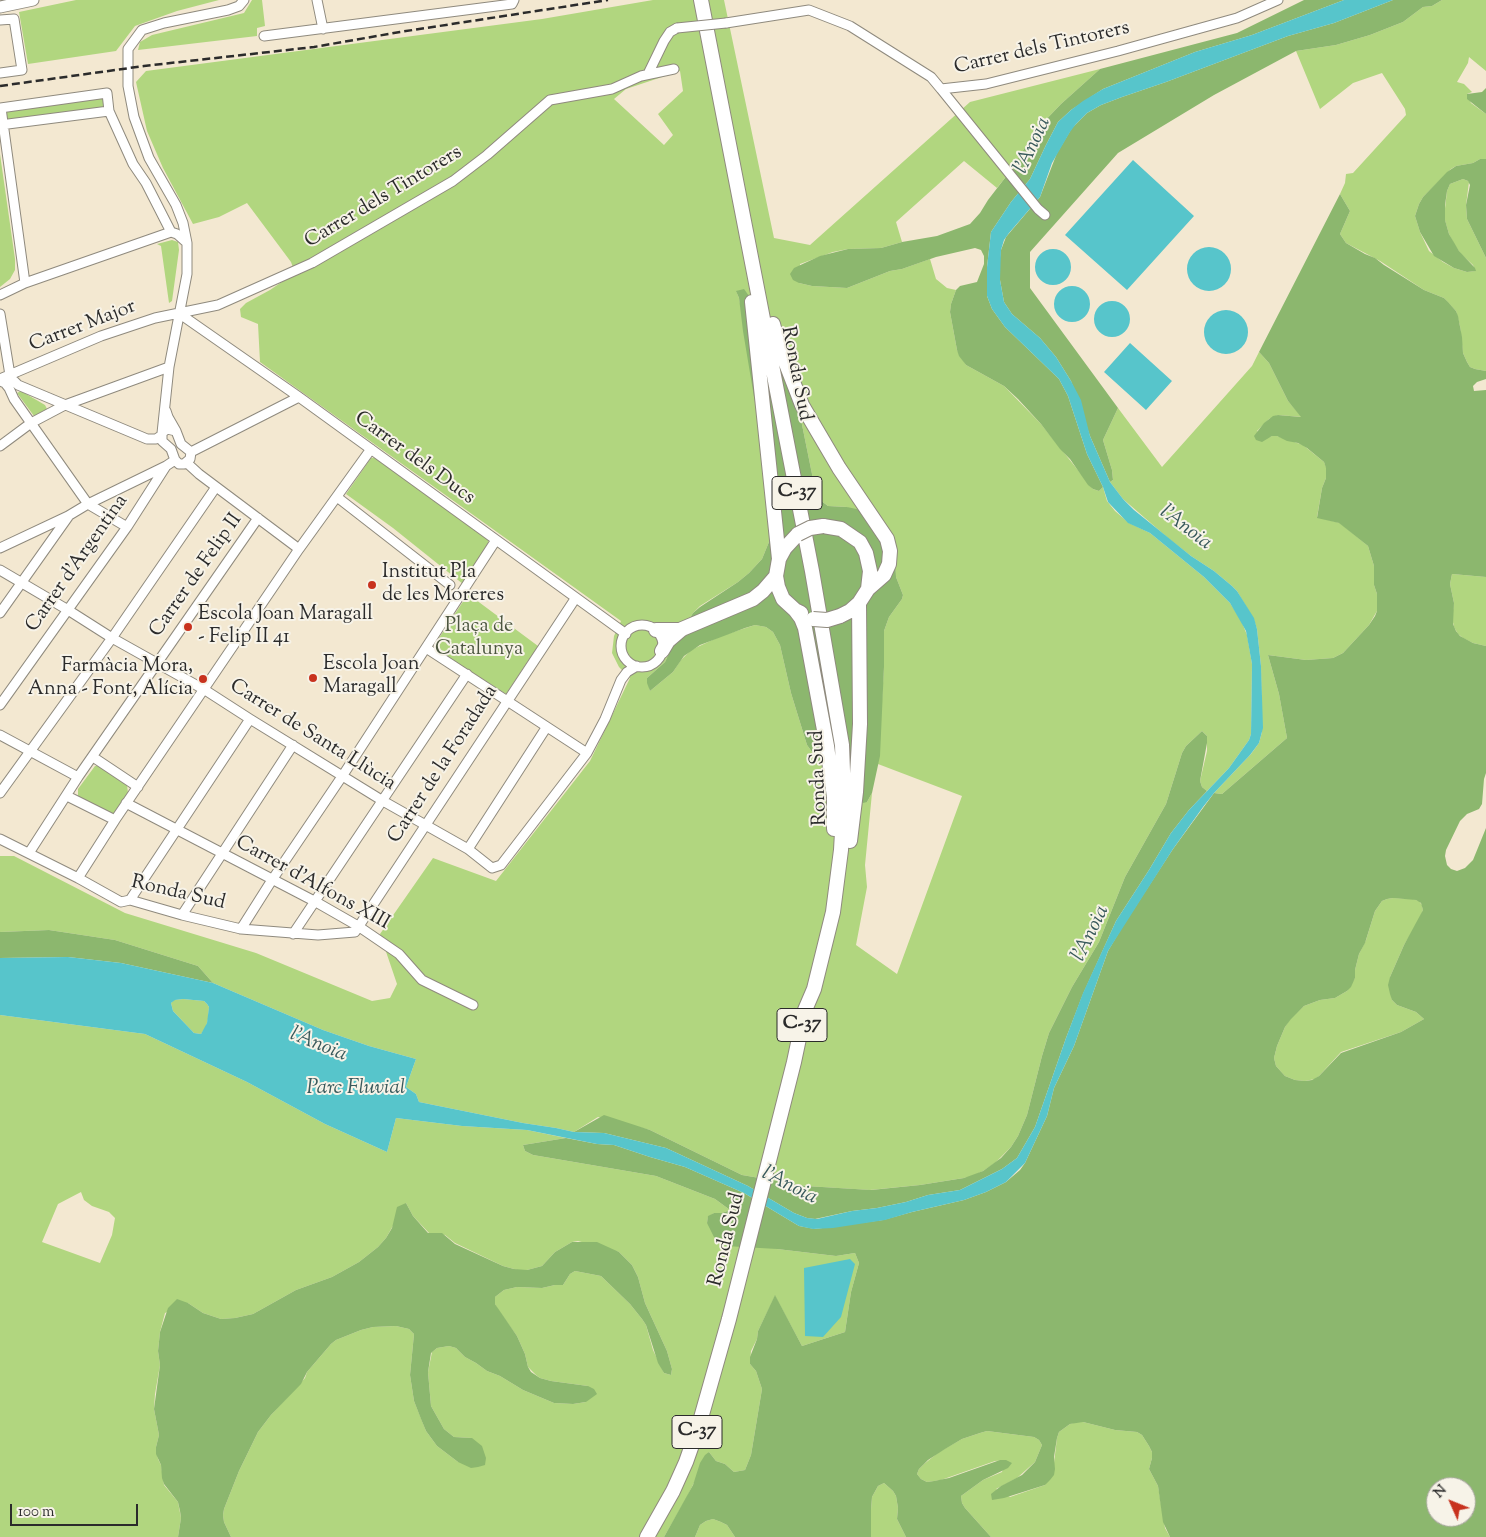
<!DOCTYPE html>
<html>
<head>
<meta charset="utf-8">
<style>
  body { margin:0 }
  #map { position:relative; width:1486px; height:1537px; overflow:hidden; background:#f3e8d1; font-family:"Sorts Mill Goudy",serif }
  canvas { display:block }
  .north { position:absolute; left:1426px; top:1477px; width:50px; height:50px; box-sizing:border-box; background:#f7f3e8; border:1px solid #a5a39c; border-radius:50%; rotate:314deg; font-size:14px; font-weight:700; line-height:20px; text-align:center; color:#2b2b2b }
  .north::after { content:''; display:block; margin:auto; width:18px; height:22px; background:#c8321e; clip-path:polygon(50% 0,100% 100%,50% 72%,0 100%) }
  .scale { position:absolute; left:10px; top:1504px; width:128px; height:22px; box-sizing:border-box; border:2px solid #2b2b2b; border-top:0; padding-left:6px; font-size:15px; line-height:18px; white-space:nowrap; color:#2b2b2b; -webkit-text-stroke:4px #f7f3e8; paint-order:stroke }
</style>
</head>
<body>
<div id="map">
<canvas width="1486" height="1537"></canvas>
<div class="north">N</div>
<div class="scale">100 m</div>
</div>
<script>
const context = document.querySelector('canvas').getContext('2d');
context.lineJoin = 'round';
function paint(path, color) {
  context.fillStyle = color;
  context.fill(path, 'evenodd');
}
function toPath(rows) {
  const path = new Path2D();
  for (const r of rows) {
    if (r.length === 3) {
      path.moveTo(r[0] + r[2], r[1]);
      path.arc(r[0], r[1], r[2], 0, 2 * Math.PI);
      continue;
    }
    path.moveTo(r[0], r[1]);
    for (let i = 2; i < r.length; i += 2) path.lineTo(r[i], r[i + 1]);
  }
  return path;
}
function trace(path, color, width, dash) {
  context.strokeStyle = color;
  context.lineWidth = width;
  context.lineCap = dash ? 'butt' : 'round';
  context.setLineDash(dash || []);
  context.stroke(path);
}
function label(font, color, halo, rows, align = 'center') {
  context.font = font + ' "Sorts Mill Goudy",serif';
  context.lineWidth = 4;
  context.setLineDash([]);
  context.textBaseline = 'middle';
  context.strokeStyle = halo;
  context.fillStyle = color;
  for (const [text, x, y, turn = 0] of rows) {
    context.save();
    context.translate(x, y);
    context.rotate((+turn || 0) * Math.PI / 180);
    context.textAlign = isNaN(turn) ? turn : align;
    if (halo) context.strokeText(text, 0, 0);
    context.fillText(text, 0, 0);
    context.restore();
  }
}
const green = toPath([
  [76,0,219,0,177,11,135,26,116,51,28,64,19,12],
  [252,0,262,0,265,26,257,28,257,36,138,50,140,42,152,35,244,13],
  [653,0,724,0,774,238,810,245,970,102,1100,69,1061,104,1037,129,1008,174,997,188,964,161,896,222,902,242,881,248,848,249,833,252,800,264,799,283,812,286,847,288,890,271,902,269,930,259,936,279,947,288,956,290,951,304,950,312,957,350,966,365,1004,386,1041,424,1093,489,1099,491,1103,487,1107,501,1115,511,1129,523,1150,533,1204,577,1230,603,1241,620,1247,635,1252,664,1251,734,1249,740,1229,768,1207,791,1202,787,1200,781,1207,751,1207,736,1202,731,1186,746,1182,753,1166,804,1125,877,1099,942,1072,987,1049,1033,1042,1056,1027,1115,1018,1136,1011,1147,995,1163,983,1171,970,1177,920,1185,870,1190,806,1186,742,1175,650,1130,598,1117,574,1132,556,1128,523,1123,419,1102,416,1094,406,1087,416,1059,369,1046,323,1030,213,983,198,966,115,940,49,930,0,932,0,856,14,856,125,913,256,953,372,1001,390,998,397,984,380,934,433,858,496,881,590,761,630,678,619,667,612,653,614,636,621,621,260,362,258,324,241,317,240,309,246,303,270,290,295,273,291,262,247,203,219,217,193,224,163,168,147,131,136,82,146,71,542,19],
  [680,71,683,91,658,114,673,135,664,145,614,99,626,89],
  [736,291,797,400,812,474,813,488,816,497,828,506,847,507,895,554,896,577,903,595,902,599,889,617,884,631,884,667,878,764,962,796,897,974,856,945,867,887,865,865,872,793,867,802,820,763,807,745,791,693,780,645,773,632,766,627,755,625,721,636,691,650,681,660,673,672,650,691,647,678,665,662,671,649,693,613,700,606,738,582,749,573,762,559,771,537,768,457,739,298],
  [1442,0,1486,0,1486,71,1469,57,1468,63,1457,82,1464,84,1472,92,1467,94,1471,103,1486,114,1486,159,1480,159,1473,163,1456,166,1451,169,1423,197,1419,204,1415,216,1420,232,1429,251,1443,262,1454,268,1467,272,1475,271,1473,265,1461,254,1454,244,1449,234,1444,217,1447,191,1450,184,1463,179,1468,181,1469,182,1466,205,1467,219,1486,258,1486,371,1475,369,1470,367,1467,362,1463,353,1460,326,1456,311,1444,298,1424,290,1380,261,1346,243,1340,234,1350,211,1340,194,1345,183,1346,174,1353,173,1406,115,1405,109,1382,73,1353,83,1320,109,1296,51,1336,45,1370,35,1403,22,1423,7,1432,6],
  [104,96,105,107,0,122,0,111],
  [0,154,15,259,15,270,10,279,0,287],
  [172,240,178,242,179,250,172,301,169,303,161,246,157,244],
  [1259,352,1269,363,1288,401,1302,417,1278,415,1269,419,1257,431,1267,438,1272,436,1277,436,1303,445,1324,462,1326,467,1326,478,1322,488,1317,517,1340,523,1368,546,1374,566,1374,585,1377,594,1377,611,1369,625,1343,653,1333,658,1306,660,1268,655,1279,694,1287,738,1222,794,1214,793,1251,754,1259,743,1262,732,1261,666,1257,629,1254,620,1237,591,1232,586,1214,571,1191,556,1168,538,1123,499,1110,482,1113,480,1112,470,1103,440,1118,408,1162,467,1252,366],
  [21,391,45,405,47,409,34,416,17,393],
  [371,458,376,458,489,539,487,547,463,584,393,528,346,494],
  [1452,574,1486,577,1486,646,1473,643,1463,638,1458,634,1454,627,1452,618,1454,603,1450,584],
  [468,594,538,646,506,694,437,650,437,641],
  [95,766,100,766,127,785,128,793,116,811,114,813,110,814,78,797,78,789],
  [1393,898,1413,899,1419,901,1422,905,1423,910,1419,920,1404,945,1390,977,1392,1000,1397,1005,1416,1012,1424,1019,1401,1032,1341,1052,1319,1076,1315,1079,1305,1081,1295,1080,1285,1076,1276,1066,1274,1058,1277,1046,1285,1027,1290,1019,1304,1006,1320,1000,1335,998,1347,991,1355,978,1355,970,1359,954,1366,940,1375,911,1382,901,1387,899],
  [183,999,204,1001,207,1004,209,1007,208,1019,206,1027,201,1034,194,1033,173,1011,171,1003,174,1000],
  [0,1015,145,1034,247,1082,325,1124,387,1152,396,1118,462,1126,527,1130,566,1138,523,1145,525,1151,533,1155,656,1176,715,1199,730,1210,722,1213,714,1213,708,1217,707,1223,777,1249,836,1256,855,1253,859,1263,851,1292,845,1332,802,1346,775,1296,758,1331,757,1339,751,1351,750,1364,756,1371,762,1389,751,1455,745,1470,734,1472,725,1464,716,1461,709,1452,687,1497,664,1537,231,1537,224,1522,223,1515,224,1509,239,1471,258,1432,271,1415,305,1378,307,1372,331,1344,336,1340,361,1330,373,1327,396,1326,409,1329,414,1334,410,1375,414,1401,426,1431,437,1446,458,1462,472,1438,454,1437,444,1429,431,1406,428,1372,432,1352,437,1348,449,1346,456,1348,465,1357,476,1363,487,1371,500,1376,523,1390,554,1403,573,1404,586,1402,588,1386,551,1381,540,1378,536,1375,528,1367,525,1354,517,1336,498,1310,495,1304,495,1297,504,1290,517,1287,542,1288,555,1285,563,1285,570,1274,575,1271,601,1276,630,1304,642,1319,646,1325,653,1350,664,1373,671,1375,672,1369,667,1351,645,1303,638,1277,632,1265,619,1252,578,1241,572,1242,555,1252,542,1266,527,1270,521,1271,514,1269,503,1266,455,1243,445,1235,429,1233,413,1216,406,1203,386,1238,378,1247,359,1262,332,1277,296,1290,253,1314,235,1318,221,1319,203,1313,188,1303,165,1313,160,1332,158,1351,160,1365,155,1394,154,1409,159,1435,156,1447,158,1459,161,1465,164,1485,178,1502,181,1518,178,1537,0,1537],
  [81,1192,84,1200,92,1206,109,1212,115,1218,112,1235,100,1263,42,1242,58,1204],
  [1077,1422,1083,1422,1115,1430,1137,1432,1142,1435,1149,1446,1152,1452,1152,1458,1149,1469,1158,1486,1165,1528,1170,1537,991,1537,965,1508,962,1503,961,1496,983,1480,1002,1472,1006,1460,995,1461,941,1480,927,1482,921,1479,917,1474,919,1469,924,1464,939,1452,962,1439,980,1433,987,1431,1034,1437,1039,1440,1042,1445,1035,1462,1017,1478,996,1489,1010,1497,1045,1485,1054,1463,1057,1438,1059,1432,1070,1424],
  [884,1483,893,1491,896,1496,898,1508,897,1519,906,1537,871,1537,871,1510,872,1497,878,1486],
  [713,1519,721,1522,727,1525,735,1537,695,1537,700,1525,706,1521]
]);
const forest = toPath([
  [1304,0,1344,0,1252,35,1195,52,1103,89,1071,110,1058,122,1046,145,1030,179,1011,202,991,232,987,267,987,296,992,309,1005,327,1059,379,1068,396,1087,454,1103,487,1099,491,1093,489,1088,485,1070,459,1060,449,1041,424,1018,399,1004,386,966,365,959,356,957,350,950,312,951,304,956,290,960,286,977,282,984,264,984,256,981,250,975,248,936,257,902,269,890,271,847,288,812,286,799,283,793,280,790,274,794,268,820,256,848,249,881,248,902,242,937,236,970,224,980,213,988,200,1008,174,1037,129,1061,104,1100,69,1237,33],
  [1393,0,1442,0,1432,6,1423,7,1403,22,1370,35,1336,45,1296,51,1214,95,1118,153,1030,252,1030,288,1118,408,1103,440,1112,470,1113,480,1110,482,1090,436,1071,381,1056,357,1040,338,1012,314,1004,302,1000,280,1000,258,1001,250,1006,237,1040,197,1057,153,1072,128,1087,113,1101,105,1122,97,1166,82,1288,36,1334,23],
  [1486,88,1486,114,1467,99,1467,94,1482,92],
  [1480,159,1486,159,1486,258,1467,219,1466,205,1470,185,1468,181,1463,179,1450,184,1447,191,1445,205,1445,220,1449,234,1459,251,1475,268,1476,271,1467,272,1454,268,1434,256,1420,232,1415,216,1419,204,1423,197,1447,172,1456,166,1473,163],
  [1340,194,1350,211,1340,234,1346,243,1365,254,1375,258,1384,265,1424,290,1444,298,1448,302,1456,311,1458,316,1462,337,1463,353,1467,362,1470,367,1475,369,1486,371,1486,379,1477,382,1473,386,1474,391,1486,390,1486,577,1452,574,1450,584,1454,603,1453,624,1456,631,1460,636,1473,643,1486,646,1486,773,1484,779,1482,804,1479,809,1467,814,1460,821,1446,850,1445,856,1447,865,1451,869,1457,871,1465,868,1473,860,1486,828,1486,1537,1170,1537,1163,1522,1158,1486,1149,1469,1152,1458,1152,1452,1149,1446,1142,1435,1137,1432,1115,1430,1083,1422,1070,1424,1059,1432,1057,1438,1054,1457,1055,1469,1054,1475,1050,1480,1045,1485,1004,1498,992,1500,991,1494,1001,1486,1022,1475,1035,1462,1042,1445,1039,1440,1034,1437,987,1431,980,1433,962,1439,945,1449,928,1460,919,1469,917,1474,921,1479,927,1482,934,1481,949,1478,1000,1460,1006,1460,1012,1463,1008,1468,983,1480,961,1496,962,1503,965,1508,991,1537,906,1537,897,1519,898,1508,896,1496,893,1491,884,1483,878,1486,872,1497,871,1510,871,1537,735,1537,727,1525,721,1522,713,1519,706,1521,700,1525,695,1537,664,1537,693,1485,700,1463,705,1455,709,1452,716,1461,725,1464,734,1472,745,1470,751,1455,762,1389,756,1371,750,1364,750,1357,757,1339,758,1331,775,1295,802,1346,845,1332,851,1292,859,1263,855,1253,836,1256,777,1249,726,1246,714,1237,707,1223,708,1216,714,1213,722,1213,730,1210,715,1199,656,1176,533,1155,525,1151,523,1145,566,1138,597,1144,614,1145,650,1157,685,1167,744,1193,799,1226,815,1229,883,1220,912,1212,964,1200,986,1192,1006,1182,1020,1170,1025,1163,1047,1116,1054,1088,1074,1046,1108,951,1124,924,1173,849,1214,793,1222,794,1287,738,1279,694,1268,655,1306,660,1333,658,1343,653,1369,625,1375,616,1377,611,1377,594,1374,585,1374,566,1368,546,1339,523,1317,518,1322,488,1326,478,1326,468,1324,462,1307,448,1298,443,1287,441,1277,436,1272,436,1262,442,1256,440,1254,436,1264,423,1273,416,1278,415,1301,417,1288,401,1269,363,1259,352],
  [1393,898,1416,900,1421,903,1423,910,1404,945,1390,977,1388,985,1390,994,1392,1000,1397,1005,1416,1012,1424,1019,1401,1032,1341,1053,1319,1076,1312,1080,1305,1081,1295,1080,1285,1076,1276,1066,1274,1058,1277,1046,1285,1027,1291,1019,1304,1006,1320,1000,1335,998,1347,991,1351,987,1355,978,1355,970,1359,954,1365,943,1375,911,1382,901,1387,899],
  [1436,1487,1466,1487,1466,1517,1436,1517],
  [744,289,749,296,779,367,789,379,797,400,812,474,813,488,816,497,828,506,847,507,861,510,895,554,896,577,903,595,902,599,889,617,884,631,884,667,880,756,872,793,867,802,863,803,849,780,823,767,807,745,791,693,780,645,773,632,766,627,755,625,745,628,700,645,684,656,673,672,650,691,647,683,647,678,665,662,671,649,693,613,700,607,738,582,749,573,762,559,771,537,768,457,754,397,743,331,739,298,736,291],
  [1202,731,1207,736,1207,743,1200,781,1202,787,1207,791,1189,810,1171,833,1149,870,1116,921,1083,994,1066,1038,1035,1127,1017,1158,1002,1169,960,1190,928,1195,906,1202,877,1208,852,1211,815,1219,807,1218,794,1213,748,1186,666,1148,604,1133,574,1132,604,1115,650,1130,742,1175,806,1186,871,1190,920,1185,964,1178,983,1171,1001,1158,1011,1147,1018,1136,1027,1115,1042,1056,1049,1033,1072,987,1099,942,1125,877,1166,804,1182,753,1186,746],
  [49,930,115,940,198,966,213,983,121,963,68,957,0,958,0,932],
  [406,1203,413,1216,428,1233,442,1233,455,1244,503,1266,514,1269,527,1270,542,1266,555,1252,572,1242,597,1242,619,1252,632,1265,638,1277,645,1303,667,1351,672,1369,671,1375,664,1373,658,1363,646,1325,642,1319,630,1304,601,1276,575,1271,570,1274,563,1285,555,1285,542,1288,517,1287,504,1290,495,1297,495,1304,517,1336,525,1354,528,1367,531,1372,540,1378,551,1381,588,1386,594,1389,597,1394,586,1402,573,1404,554,1403,523,1390,500,1376,487,1371,476,1363,465,1357,456,1348,449,1346,437,1348,431,1353,428,1372,431,1406,444,1429,454,1437,472,1438,482,1446,486,1458,485,1465,478,1467,471,1468,458,1462,437,1446,426,1431,421,1419,414,1401,410,1375,414,1334,409,1329,396,1326,373,1327,361,1330,336,1340,331,1344,307,1372,301,1384,271,1415,258,1432,239,1471,224,1509,223,1515,224,1522,231,1537,178,1537,181,1518,180,1511,178,1502,164,1484,162,1478,161,1465,156,1454,156,1447,159,1435,154,1409,160,1365,158,1351,160,1332,168,1308,177,1299,188,1303,203,1313,221,1319,235,1318,253,1314,296,1290,332,1277,359,1262,378,1247,386,1238,392,1228,397,1207]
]);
const water = toPath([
  [1344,0,1393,0,1334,23,1288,36,1166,82,1122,97,1101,105,1087,113,1076,124,1070,132,1052,163,1040,197,1009,233,1004,240,1001,250,1000,280,1004,302,1012,314,1040,338,1056,357,1071,381,1081,400,1090,436,1110,482,1123,499,1134,510,1191,556,1214,571,1232,586,1237,591,1254,618,1257,629,1261,666,1263,728,1259,743,1250,755,1214,793,1203,807,1173,849,1108,951,1074,1046,1054,1088,1047,1116,1025,1163,1006,1182,986,1192,964,1200,912,1212,885,1220,833,1228,813,1229,799,1226,744,1193,685,1167,650,1157,614,1145,597,1144,527,1130,462,1126,396,1118,387,1152,325,1124,247,1082,145,1034,0,1015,0,958,68,957,121,963,213,983,323,1030,369,1046,416,1059,406,1087,416,1094,419,1102,523,1123,556,1128,574,1132,604,1133,666,1148,748,1186,794,1213,807,1218,817,1219,852,1211,877,1208,906,1202,928,1195,960,1190,1002,1169,1017,1158,1035,1127,1066,1038,1083,993,1116,921,1149,870,1171,833,1189,810,1229,768,1249,740,1251,734,1252,664,1246,631,1230,603,1204,577,1150,533,1128,523,1108,502,1103,487,1087,454,1068,396,1059,379,1005,327,992,309,987,296,987,267,991,232,1011,202,1030,179,1046,145,1058,122,1071,110,1083,101,1103,89,1195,52,1252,35],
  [183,999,204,1001,207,1004,209,1007,207,1023,201,1034,194,1033,173,1011,171,1003,175,1000],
  [1133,160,1194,216,1127,290,1065,235],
  [1209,269,22],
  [1053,267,18],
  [1072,304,18],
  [1112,319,18],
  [1226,332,22],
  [1130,343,1172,381,1146,410,1104,372],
  [850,1259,855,1264,841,1317,823,1337,805,1336,804,1268]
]);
const minor = toPath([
  [317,0,323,29],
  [0,20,14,19,22,70,0,73],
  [726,23,809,10,850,26,931,77,941,89,986,84,1118,51,1237,18,1278,0],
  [264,36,512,4,514,0],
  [648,74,664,41,670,32,677,28],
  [941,89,1038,209,1045,215],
  [0,108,107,93,109,111,0,125],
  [1,108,25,283],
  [109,111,133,164,146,183,171,232,177,234,187,243],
  [0,295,25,283,171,232],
  [0,314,10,375],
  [180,314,299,397,626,634],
  [8,375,18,385,147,439,156,439,162,435],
  [0,379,101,336,155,318,218,305,312,263,453,181,487,155,550,100,612,89,641,76,674,69],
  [0,381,5,383,9,388,14,399,88,504,127,527],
  [166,411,168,417,176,431,181,444,191,452,190,459,184,464,179,464,175,460,171,449,162,441,162,433,167,429,176,431],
  [162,433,169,367,187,274,187,243,183,223,176,205,149,158,134,117,128,86,128,49,142,30,164,23,228,10,239,6,244,0],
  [0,446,31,423,65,405,169,367],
  [191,452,299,397],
  [187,463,199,474,299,549],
  [337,497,450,585],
  [0,548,68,516,88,504,166,466,175,460],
  [0,570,68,610,112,638,205,690,250,719,383,801,468,849,492,868,501,865,587,753,605,719,621,680,627,672,637,666],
  [0,613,68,517],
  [642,646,21],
  [426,648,587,753],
  [0,705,127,527,166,466],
  [0,735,78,777],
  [93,757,138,787],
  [0,793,112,638,216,487],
  [67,796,115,820],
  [126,803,316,902,358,926,399,954,422,980,473,1005],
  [0,839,78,878,121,902,130,900,182,915,241,929,318,935,355,932,575,599],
  [468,849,546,728],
  [29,853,78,777,258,518],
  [78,878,115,820,299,549,371,449],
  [130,900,250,719],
  [182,915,293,745],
  [241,929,272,880,343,775,496,540],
  [293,934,467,674]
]);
const tertiary = toPath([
  [0,7,33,0]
]);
const trunk = toPath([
  [752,302,779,559],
  [773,324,778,343,802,405,839,468,887,539,890,551,889,564,884,575,868,589],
  [823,526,841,529,860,542,866,553,870,571,868,589,859,603,850,611,840,616],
  [798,534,785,548,779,559,776,576,778,587,783,599,795,610,801,613],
  [795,610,801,618,805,628,827,746,834,797,834,829],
  [656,630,681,630],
  [662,651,668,641,682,629,753,599,763,591,776,576],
  [850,841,856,792,860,724,859,603],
  [647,1537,673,1491,686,1462,699,1425,729,1319,794,1062,805,1010,814,989,833,912,841,850,844,797,842,745,812,571,701,0]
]);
const rail = toPath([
  [0,86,144,66,314,47,400,32,608,0]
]);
const minorBridge = toPath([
  [677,28,726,23]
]);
const trunkBridge = toPath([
  [798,534,810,528,823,526],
  [813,619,827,620,840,616]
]);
const markers = [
  [372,585,5,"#c8321e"],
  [188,627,5,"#c8321e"],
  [313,678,5,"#c8321e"],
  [203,679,5,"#c8321e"]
];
const shields = [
  [797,493,50],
  [802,1025,50],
  [697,1432,50]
];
const shieldNames = [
  ["C-37",797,493],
  ["C-37",802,1025],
  ["C-37",697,1432]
];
const streetNames = [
  ["Carrer dels Tintorers",1042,49,-13],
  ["Carrer dels Tintorers",384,198,-31],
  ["Carrer Major",83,327,-21],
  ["Ronda Sud",795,374,79],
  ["Carrer dels Ducs",414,459,36],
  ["Carrer d'Argentina",78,564,-55],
  ["Carrer de Felip II",197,576,-55],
  ["Carrer de Santa Llùcia",312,736,32],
  ["Carrer de la Foradada",444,765,-57],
  ["Ronda Sud",820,778,-92],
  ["Carrer d'Alfons XIII",312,884,29],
  ["Ronda Sud",178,894,13],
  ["Ronda Sud",728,1240,-76]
];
const poiNames = [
  ["Institut Pla",382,574],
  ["de les Moreres",382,597],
  ["Escola Joan Maragall",198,616],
  ["- Felip II 41",198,639],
  ["Escola Joan",323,666],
  ["Maragall",323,689],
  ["Farmàcia Mora,",193,668,"right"],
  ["Anna - Font, Alícia",193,691,"right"]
];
const parkNames = [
  ["Plaça de",479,628],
  ["Catalunya",479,651]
];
const waterNames = [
  ["l'Anoia",1034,146,-65],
  ["l'Anoia",1185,529,37],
  ["l'Anoia",1092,934,-64],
  ["l'Anoia",318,1046,22],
  ["Parc Fluvial",356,1089],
  ["l'Anoia",789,1187,27]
];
paint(green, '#b1d67f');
paint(forest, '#8cb76e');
paint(water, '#57c5cb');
trace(minor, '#8f8a7e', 11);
trace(tertiary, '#8f8a7e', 13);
trace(trunk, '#8f8a7e', 16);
trace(minor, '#fff', 9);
trace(tertiary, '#fff', 11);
trace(trunk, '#fff', 14);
trace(rail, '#2b2b2b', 2.5, [8, 4]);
trace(minorBridge, '#8f8a7e', 11, []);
trace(trunkBridge, '#8f8a7e', 16, []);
trace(minorBridge, '#fff', 9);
trace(trunkBridge, '#fff', 14);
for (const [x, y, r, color] of markers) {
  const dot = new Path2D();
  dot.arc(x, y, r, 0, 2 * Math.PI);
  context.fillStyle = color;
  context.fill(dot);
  trace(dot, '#f7f3e8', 2);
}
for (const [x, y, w] of shields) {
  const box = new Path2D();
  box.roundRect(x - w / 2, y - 16.5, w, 33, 4);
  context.fillStyle = '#f7f3e8';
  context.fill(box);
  trace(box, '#2b2b2b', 1);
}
label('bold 19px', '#2b2b2b', null, shieldNames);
label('20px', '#2b2b2b', '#f7f3e8', streetNames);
label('20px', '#2b2b2b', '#f7f3e8', poiNames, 'left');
label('20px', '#4c5640', '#f7f3e8', parkNames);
label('italic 21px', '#38595b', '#f7f3e8', waterNames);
</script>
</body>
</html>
